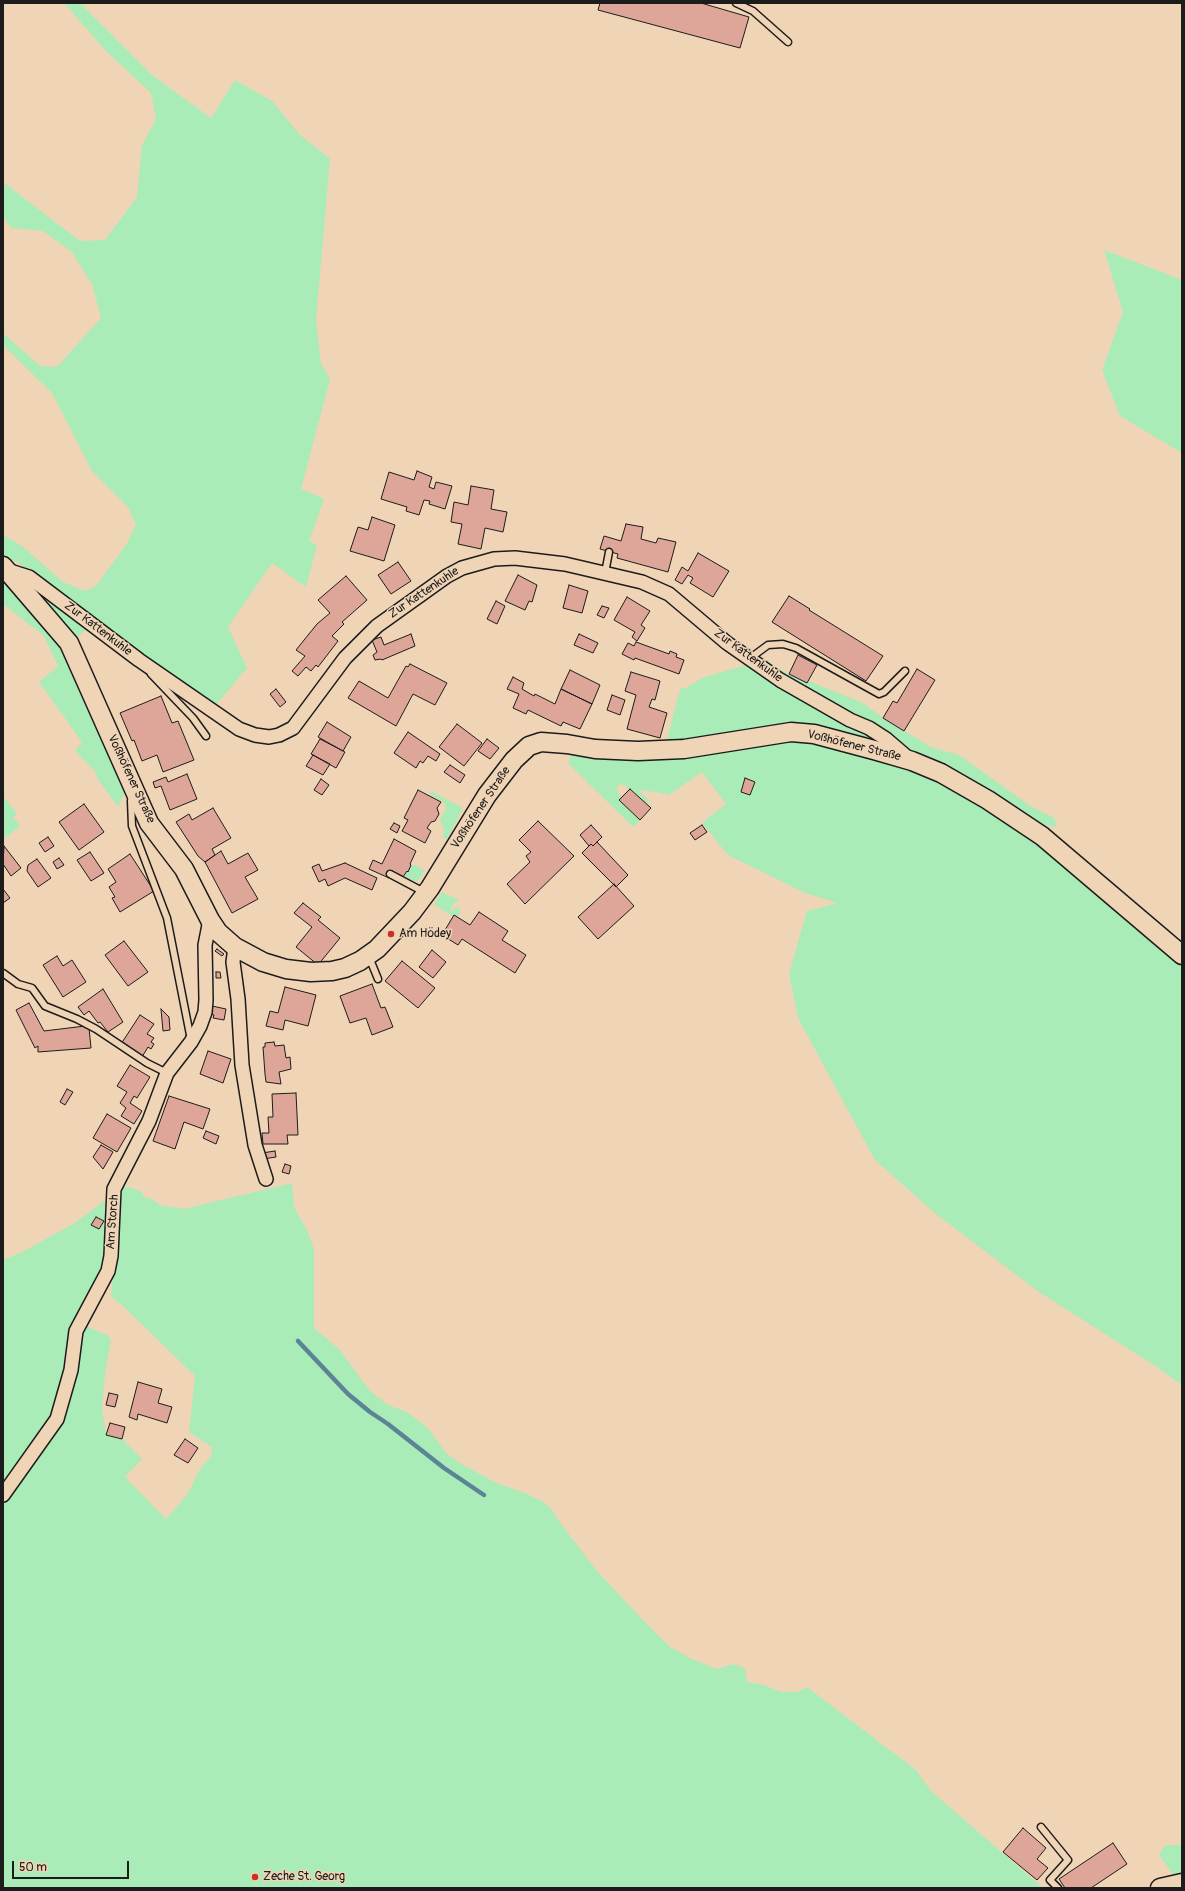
<!DOCTYPE html>
<html>
<head>
<meta charset="utf-8">
<style>
  body { margin:0 }
  #map { position:relative; width:1185px; height:1891px; overflow:hidden; background:#f0d4b6; font-family:Pangolin,sans-serif }
  canvas { display:block }
  .frame { position:absolute; inset:0; border:4px solid #1c1c1c; pointer-events:none }
  .scale { position:absolute; left:12px; top:1861px; width:117px; height:18px; box-sizing:border-box; border:2px solid #1c1c1c; border-top:0; padding-left:5px; font-size:12px; line-height:14px; white-space:nowrap; color:#1c1c1c; -webkit-text-stroke:3px #f0d4b6; paint-order:stroke }
</style>
</head>
<body>
<div id="map">
<canvas width="1185" height="1891"></canvas>
<div class="frame"></div>
<div class="scale">50 m</div>
</div>
<script>
const context = document.querySelector('canvas').getContext('2d');
context.lineJoin = 'round';
function paint(path, color) {
  context.fillStyle = color;
  context.fill(path, 'evenodd');
}
function toPath(rows) {
  const path = new Path2D();
  for (const r of rows) {
    path.moveTo(r[0], r[1]);
    for (let i = 2; i < r.length; i += 2) path.lineTo(r[i], r[i + 1]);
  }
  return path;
}
function trace(path, color, width, dash) {
  context.strokeStyle = color;
  context.lineWidth = width;
  context.lineCap = dash ? 'butt' : 'round';
  context.setLineDash(dash || []);
  context.stroke(path);
}
function label(font, color, halo, rows, align = 'center') {
  context.font = font + ' Pangolin,sans-serif';
  context.lineWidth = 3;
  context.setLineDash([]);
  context.textBaseline = 'middle';
  context.strokeStyle = halo;
  context.fillStyle = color;
  for (const [text, x, y, turn = 0] of rows) {
    context.save();
    context.translate(x, y);
    context.rotate((+turn || 0) * Math.PI / 180);
    context.textAlign = isNaN(turn) ? turn : align;
    if (halo) context.strokeText(text, 0, 0);
    context.fillText(text, 0, 0);
    context.restore();
  }
}
const green = toPath([
  [64,3,80,3,152,75,211,118,235,80,272,101,300,135,330,159,316,320,321,364,330,379,301,489,324,499,309,541,317,545,306,587,272,563,228,627,247,668,215,706,17,562,7,559,3,556,3,535,22,546,63,582,85,591,96,586,126,545,136,525,128,507,92,471,52,393,3,345,3,333,40,366,51,367,58,366,101,318,92,284,71,251,43,231,12,228,3,218,3,182,80,241,105,240,137,197,142,145,156,119,151,93,106,51],
  [1104,250,1182,280,1182,453,1120,416,1102,370,1123,312],
  [3,576,68,648,126,789,118,807,97,778,95,771,75,751,82,742,39,682,58,666,44,636,3,604],
  [29,582,88,627,76,639,60,617,33,590],
  [767,660,775,667,807,683,809,681,863,703,883,718,931,747,959,755,1032,807,1054,818,1057,827,1044,825,980,786,912,753,898,743,878,724,849,712,821,695,813,695,764,661],
  [747,665,826,711,879,740,883,744,834,733,666,743,680,689,686,688,702,678],
  [791,740,810,740,934,774,1040,844,1182,961,1182,1385,1154,1365,1039,1292,936,1214,875,1160,798,1018,789,974,807,911,838,903,805,893,728,855,702,823,726,804,702,772,669,795,656,792,638,790,649,800,646,804,623,784,619,785,617,789,618,794,622,797,619,800,640,820,633,827,568,763,572,753],
  [431,791,463,808,447,839,445,839,443,836,444,829,440,821,446,809,445,803,429,794],
  [3,796,17,814,13,817,20,826,3,840],
  [415,865,425,871,417,882,404,876,407,871,408,872,410,867],
  [442,892,459,900,454,903,450,910,452,912,455,907,459,908,460,911,459,915,453,917,434,904],
  [292,1183,294,1207,307,1230,314,1249,314,1328,339,1349,370,1391,388,1405,407,1412,428,1428,446,1453,460,1463,494,1482,525,1493,545,1503,553,1511,558,1520,596,1570,641,1618,670,1647,692,1659,717,1669,733,1664,745,1668,747,1682,763,1685,782,1692,798,1692,807,1687,916,1770,931,1791,1043,1888,3,1888,3,1506,27,1470,57,1430,83,1325,107,1335,111,1340,105,1373,102,1409,106,1435,122,1439,142,1459,125,1477,166,1519,187,1495,200,1469,211,1456,212,1447,189,1432,195,1376,122,1305,111,1297,112,1282,116,1268,117,1199,120,1189,123,1186,131,1188,142,1192,144,1197,152,1199,160,1205,184,1209],
  [104,1201,108,1204,109,1243,103,1269,71,1335,55,1411,3,1488,3,1260,20,1253,75,1223],
  [1165,1845,1182,1845,1182,1875,1175,1877,1159,1855]
]);
const stream = toPath([
  [298,1341,348,1394,370,1412,388,1424,444,1468,484,1495]
]);
const building = toPath([
  [600,3,701,3,749,17,740,48,598,10,600,3],
  [417,471,432,477,429,487,434,489,436,482,452,486,445,509,429,504,430,501,424,500,419,515,406,511,407,507,381,499,389,472,414,480,417,471],
  [471,486,494,490,491,509,507,512,503,532,485,528,481,549,458,544,462,524,451,522,454,502,468,505,471,486],
  [372,517,395,525,384,561,350,551,358,527,368,530,372,517],
  [626,524,643,527,641,539,656,543,658,538,676,542,668,572,617,558,618,554,600,549,604,536,621,541,626,524],
  [698,553,729,571,713,597,690,583,693,578,688,575,682,584,675,580,682,567,688,571,698,553],
  [398,562,411,581,391,594,378,575,398,562],
  [518,575,537,585,532,602,529,601,525,610,505,601,518,575],
  [346,576,367,600,342,622,344,624,332,636,338,641,318,667,316,665,311,671,306,667,298,676,292,671,305,656,296,650,317,624,330,613,318,600,346,576],
  [569,585,588,591,582,613,563,608,569,585],
  [789,596,810,609,809,610,883,656,866,681,772,622,789,596],
  [627,597,650,611,641,625,645,628,637,641,632,637,635,632,614,620,627,597],
  [496,601,505,606,497,624,487,619,496,601],
  [602,606,609,608,604,618,597,615,602,606],
  [411,634,415,646,382,660,381,659,375,660,373,655,377,652,372,640,381,637,384,645,411,634],
  [579,634,598,643,593,653,574,645,579,634],
  [636,642,669,654,670,651,677,654,676,657,684,660,679,674,635,658,634,660,622,654,628,643,634,646,636,642],
  [798,655,817,665,807,683,789,674,798,655],
  [410,664,447,683,435,705,413,694,396,726,348,698,359,681,388,698,406,666,408,667,410,664],
  [917,669,935,680,904,731,883,718,893,701,897,703,917,669],
  [570,670,600,685,592,704,561,689,570,670],
  [631,672,660,681,655,700,652,699,649,707,667,713,660,738,627,729,636,695,625,691,631,672],
  [513,677,524,683,522,689,534,696,535,694,555,704,561,689,592,704,580,729,563,722,561,726,528,710,526,714,513,708,519,694,507,689,513,677],
  [276,689,286,702,280,707,270,694,276,689],
  [612,695,625,700,620,715,607,710,612,695],
  [161,696,172,723,178,721,194,760,163,772,157,755,142,761,134,740,132,741,120,713,161,696],
  [327,722,351,737,343,751,318,737,327,722],
  [457,724,482,743,464,766,439,747,457,724],
  [408,732,440,754,436,761,428,756,423,763,420,761,416,768,394,753,408,732],
  [320,739,345,752,336,768,311,754,320,739],
  [487,739,499,748,490,759,478,751,487,739],
  [313,755,330,764,323,775,306,766,313,755],
  [450,765,465,775,460,783,444,772,450,765],
  [187,774,197,799,170,810,161,786,155,788,153,782,166,777,168,782,187,774],
  [745,778,755,782,750,795,741,792,745,778],
  [321,779,329,785,322,795,314,790,321,779],
  [630,789,651,808,640,820,619,800,630,789],
  [418,790,441,802,437,808,439,814,435,821,431,822,427,828,431,831,425,843,402,831,408,820,404,818,418,790],
  [84,804,104,832,79,850,59,822,84,804],
  [213,808,231,838,212,849,215,855,205,862,198,856,176,822,189,814,192,820,213,808],
  [538,821,574,856,525,904,507,884,530,862,526,856,531,852,519,840,538,821],
  [394,823,400,826,397,833,390,829,394,823],
  [591,825,602,837,593,846,591,844,589,846,580,835,591,825],
  [702,825,707,832,695,840,690,833,702,825],
  [48,837,54,846,45,852,39,843,48,837],
  [394,839,416,851,410,864,411,865,408,872,407,871,403,877,392,871,389,878,369,869,373,860,382,864,394,839],
  [597,842,628,875,616,887,582,853,591,844,593,846,597,842],
  [4,846,21,868,11,876,3,864,4,846],
  [221,851,228,864,248,853,258,870,245,877,258,899,232,913,205,862,221,851],
  [90,852,104,873,91,881,77,860,90,852],
  [130,854,154,891,120,912,112,898,115,897,109,887,116,882,108,869,130,854],
  [59,858,64,865,57,869,53,862,59,858],
  [37,859,51,878,38,887,27,871,28,865,37,859],
  [345,863,377,878,372,890,345,878,328,886,325,879,319,882,312,867,319,864,322,871,345,863],
  [614,884,634,906,598,939,578,917,614,884],
  [3,889,10,898,3,903,3,889],
  [303,903,321,917,318,920,340,938,318,965,296,947,312,927,294,913,303,903],
  [479,912,508,931,502,940,526,955,515,973,462,939,458,945,442,935,454,915,470,925,479,912],
  [124,941,148,972,128,986,105,955,124,941],
  [217,949,224,954,222,956,215,951,217,949],
  [432,950,446,962,433,978,419,967,432,950],
  [57,956,63,966,72,960,86,982,63,997,43,965,57,956],
  [402,961,435,988,418,1008,385,981,402,961],
  [216,972,220,972,221,978,216,978,216,972],
  [372,984,381,1008,385,1007,393,1027,372,1035,366,1018,350,1023,340,996,372,984],
  [285,987,316,995,308,1026,285,1020,283,1030,266,1026,270,1011,278,1013,285,987],
  [103,989,123,1022,108,1032,100,1022,98,1023,89,1011,84,1015,78,1007,103,989],
  [29,1003,44,1031,85,1026,89,1028,91,1048,38,1052,38,1046,35,1048,16,1010,29,1003],
  [212,1006,226,1009,224,1020,213,1018,214,1015,210,1014,212,1006],
  [161,1009,169,1017,170,1030,163,1031,161,1009],
  [140,1015,154,1024,147,1034,154,1038,151,1042,154,1044,151,1049,148,1047,142,1057,121,1044,140,1015],
  [274,1042,275,1046,284,1045,286,1058,290,1057,291,1069,279,1072,281,1084,266,1082,265,1074,263,1047,265,1047,265,1043,274,1042],
  [208,1051,231,1059,223,1083,200,1074,208,1051],
  [130,1065,150,1077,137,1098,134,1096,130,1103,142,1111,134,1124,121,1116,126,1108,120,1103,127,1092,117,1086,130,1065],
  [67,1089,73,1092,65,1105,60,1102,67,1089],
  [296,1093,298,1135,287,1135,288,1144,263,1144,262,1133,269,1133,268,1117,273,1117,272,1094,296,1093],
  [169,1096,210,1109,203,1129,184,1122,175,1149,153,1141,169,1096],
  [107,1114,131,1128,117,1152,93,1138,107,1114],
  [206,1131,219,1136,216,1144,203,1138,206,1131],
  [101,1145,113,1152,103,1169,93,1157,101,1145],
  [275,1151,276,1157,263,1159,262,1153,275,1151],
  [285,1164,291,1166,289,1174,282,1172,285,1164],
  [96,1217,104,1221,99,1229,91,1225,96,1217],
  [138,1382,162,1389,158,1403,172,1407,167,1423,138,1414,137,1420,129,1417,138,1382],
  [109,1393,118,1395,115,1407,106,1405,109,1393],
  [110,1423,125,1427,122,1439,106,1435,110,1423],
  [185,1439,198,1448,188,1463,174,1455,185,1439],
  [1023,1828,1046,1848,1037,1859,1048,1868,1037,1880,1003,1852,1023,1828],
  [1113,1843,1127,1864,1091,1888,1065,1888,1059,1879,1113,1843]
]);
const lane = toPath([
  [736,3,753,11,788,42],
  [605,573,609,552],
  [749,659,768,645,783,644,796,648,879,694,884,692,905,671],
  [151,674,193,718,206,736],
  [132,798,131,801,132,826,167,918,191,1040],
  [390,874,424,892],
  [369,957,378,979],
  [3,973,18,984,32,988,45,1006,77,1019,96,1029,147,1063,167,1073],
  [1041,1827,1068,1860,1050,1880,1058,1888]
]);
const street = toPath([
  [7,570,29,577,139,660,239,729,255,735,269,737,279,735,293,728,345,658,377,626,447,576,462,568,494,559,515,558,565,564,642,582,669,594,727,643,780,680,850,720,869,728,886,739,907,757],
  [235,947,233,962,238,999,242,1065,255,1145,266,1179],
  [3,1495,57,1419,71,1370,76,1331,108,1271,111,1256,114,1189,149,1121,167,1073,191,1042,200,1026,205,1012,206,1000,205,945,210,920]
]);
const secondary = toPath([
  [3,566,69,643,149,823,184,869,210,920,218,932,235,947,263,962,286,969,311,972,332,971,345,968,360,961,377,949,412,912,430,888,487,795,514,760,529,746,541,742,567,744,595,749,638,751,684,749,791,732,814,734,874,750,912,761,941,773,988,800,1042,836,1182,955],
  [1160,1888,1182,1883]
]);
const markers = [
  [391,934,4,"#c8321e"],
  [255,1877,4,"#c8321e"]
];
const streetNames = [
  ["Zur Kattenkuhle",424,593,-34],
  ["Zur Kattenkuhle",98,629,37],
  ["Zur Kattenkuhle",748,656,36],
  ["Voßhöfener Straße",854,746,14],
  ["Voßhöfener Straße",131,779,65],
  ["Voßhöfener Straße",481,808,-56],
  ["Am Storch",113,1222,-86]
];
const poiNames = [
  ["Am Hödey",399,934],
  ["Zeche St. Georg",263,1877]
];
paint(green, '#a9ecb7');
trace(stream, '#5b8496', 4.5);
paint(building, '#dea698');
trace(building, '#1c1c1c', 1);
trace(lane, '#1c1c1c', 9);
trace(street, '#1c1c1c', 16);
trace(secondary, '#1c1c1c', 21);
trace(lane, '#f0d4b6', 6);
trace(street, '#f0d4b6', 13);
trace(secondary, '#f0d4b6', 18);
for (const [x, y, r, color] of markers) {
  const dot = new Path2D();
  dot.arc(x, y, r, 0, 2 * Math.PI);
  context.fillStyle = color;
  context.fill(dot);
  trace(dot, '#f0d4b6', 1.5);
}
label('12px', '#1c1c1c', '#f0d4b6', streetNames);
label('12px', '#1c1c1c', '#f0d4b6', poiNames, 'left');
</script>
</body>
</html>
